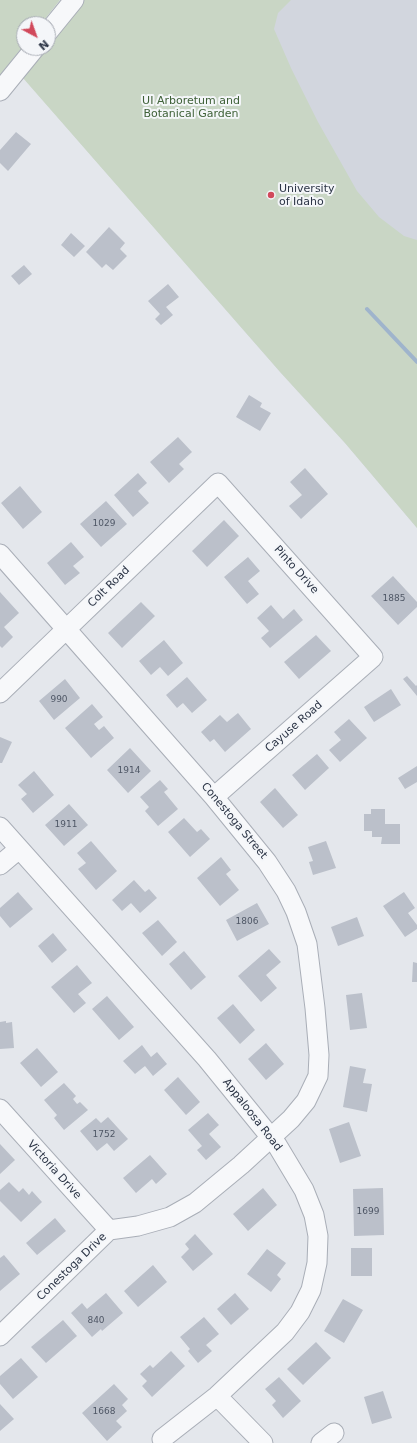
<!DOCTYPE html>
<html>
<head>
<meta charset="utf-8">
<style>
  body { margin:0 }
  #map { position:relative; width:417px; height:1443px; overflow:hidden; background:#e4e7ec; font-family:"DejaVu Sans",sans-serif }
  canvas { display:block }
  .north { position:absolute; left:16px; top:16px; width:40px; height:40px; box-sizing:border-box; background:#f4f6f9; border:1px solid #a4a8b1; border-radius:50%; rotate:139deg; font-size:11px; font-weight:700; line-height:16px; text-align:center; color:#2b3445 }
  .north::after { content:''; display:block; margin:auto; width:14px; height:18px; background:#d1495b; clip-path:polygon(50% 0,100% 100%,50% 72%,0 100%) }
</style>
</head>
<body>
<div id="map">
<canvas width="417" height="1443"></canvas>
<div class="north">N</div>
</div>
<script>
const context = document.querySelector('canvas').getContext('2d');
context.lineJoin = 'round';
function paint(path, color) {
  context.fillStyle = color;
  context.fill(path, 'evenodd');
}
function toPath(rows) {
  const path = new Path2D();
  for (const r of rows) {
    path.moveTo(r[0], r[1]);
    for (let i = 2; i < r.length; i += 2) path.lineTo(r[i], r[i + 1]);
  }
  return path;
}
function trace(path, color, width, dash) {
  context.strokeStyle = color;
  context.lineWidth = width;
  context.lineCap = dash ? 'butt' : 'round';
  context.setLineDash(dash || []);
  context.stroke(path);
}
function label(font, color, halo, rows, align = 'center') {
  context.font = font + ' "DejaVu Sans",sans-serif';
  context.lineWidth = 4;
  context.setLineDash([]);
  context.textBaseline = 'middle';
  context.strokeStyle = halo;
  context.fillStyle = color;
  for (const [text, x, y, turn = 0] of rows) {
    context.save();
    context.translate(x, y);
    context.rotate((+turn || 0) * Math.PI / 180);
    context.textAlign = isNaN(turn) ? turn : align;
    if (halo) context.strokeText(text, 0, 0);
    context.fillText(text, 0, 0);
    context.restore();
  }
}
const built = toPath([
  [95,0,417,0,417,528,345,443,281,373,26,81]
]);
const green = toPath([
  [0,0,60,0,41,24,24,24,24,45,0,75],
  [74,0,291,0,278,13,274,29,291,68,318,122,357,191,379,217,404,236,417,240,417,528,345,443,281,373,16,70,35,48,48,48,48,32]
]);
const stream = toPath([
  [367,309,417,362]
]);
const building = toPath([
  [16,132,31,144,8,171,0,163,0,150],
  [109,227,125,243,120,249,127,256,113,270,106,264,102,268,86,252],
  [71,233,85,246,74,257,61,245],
  [24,265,32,274,19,285,11,276],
  [168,284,179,297,166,307,173,315,161,325,155,319,160,314,148,301],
  [249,395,262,403,260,407,271,413,260,431,236,417],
  [178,437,192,452,179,464,184,469,169,483,150,462],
  [305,468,328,494,301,519,289,506,302,495,290,482],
  [138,473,147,483,138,491,149,503,133,517,114,495],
  [20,486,42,512,23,529,1,503],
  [106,501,127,524,101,547,80,524],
  [224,520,239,536,207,567,192,551],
  [71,542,84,557,73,566,80,573,65,585,47,563],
  [248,557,260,571,248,581,259,594,247,604,224,577],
  [393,576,417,602,417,607,398,625,371,596],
  [0,592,19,613,4,627,13,637,2,648,0,646],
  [141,602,155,616,122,648,108,633],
  [271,605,283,619,294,609,303,620,270,648,261,638,269,631,257,618],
  [316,635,331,651,299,679,284,662],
  [164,640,183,663,168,676,160,667,151,675,139,661],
  [407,676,416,686,417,685,417,696,403,679],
  [187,677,207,700,192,713,183,703,177,708,166,695],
  [65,679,80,698,54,720,39,701],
  [391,689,401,705,374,722,364,707],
  [92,704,103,717,94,724,99,730,104,726,114,738,91,758,65,728],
  [238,713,251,729,225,752,214,739,210,742,201,732,220,715,227,722],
  [349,719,367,738,340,762,329,750,341,740,334,732],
  [0,737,12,742,2,763,0,763],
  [130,748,151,771,128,793,107,770],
  [317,754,329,768,305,790,292,775],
  [417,766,417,782,405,789,398,778],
  [34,771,54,795,33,813,21,799,27,794,18,785],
  [160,780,168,789,164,792,178,809,158,826,145,811,149,807,140,797],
  [275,788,298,815,283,828,260,802],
  [69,804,88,825,64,846,45,825],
  [371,809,385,809,385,824,400,824,400,844,381,844,382,837,372,837,372,831,364,831,364,814,371,814],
  [184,818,197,832,201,829,210,839,190,857,168,832],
  [91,841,117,871,96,890,78,869,86,863,77,853],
  [326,841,336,868,313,875,309,862,313,861,308,847],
  [221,857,231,870,226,874,239,890,220,906,197,878],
  [134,880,145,892,149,889,157,898,140,913,131,903,122,911,112,900],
  [18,892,33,909,10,928,0,916,0,908],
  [404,892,415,908,408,913,417,925,417,929,405,937,383,906],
  [257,903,269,924,237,941,226,920],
  [357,917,364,936,338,946,331,927],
  [158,920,177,942,162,956,142,933],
  [53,933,67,950,52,963,38,946],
  [269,949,281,962,266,975,277,988,261,1002,238,976],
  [184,951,206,977,191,990,169,964],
  [413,962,417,963,417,982,412,982],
  [77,965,92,983,78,994,86,1003,74,1013,51,987],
  [362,993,367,1028,350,1030,346,995],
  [107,996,134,1027,119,1040,92,1009],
  [233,1004,255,1030,240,1044,217,1018],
  [6,1021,6,1023,12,1022,14,1048,0,1049,0,1022],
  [266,1043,284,1064,266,1080,248,1059],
  [142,1045,151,1057,157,1052,167,1064,153,1076,145,1066,135,1074,123,1061],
  [37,1048,58,1072,41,1087,20,1063],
  [350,1066,366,1069,363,1083,372,1084,367,1112,343,1107],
  [178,1077,200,1102,186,1115,164,1090],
  [64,1083,76,1096,73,1099,77,1104,80,1102,88,1110,64,1130,54,1118,57,1115,44,1100],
  [208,1113,219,1125,209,1134,221,1147,206,1160,197,1150,202,1146,188,1130],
  [108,1117,128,1139,114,1151,107,1143,97,1151,80,1131,96,1118,101,1123],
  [349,1122,361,1156,340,1163,329,1129],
  [0,1144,15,1160,0,1174],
  [150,1155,167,1174,156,1184,152,1179,136,1193,123,1178],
  [9,1182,19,1192,23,1188,29,1195,32,1191,42,1202,21,1222,0,1201,0,1190],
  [263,1188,277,1205,248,1231,233,1214],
  [383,1188,384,1235,354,1236,353,1189],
  [55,1218,66,1231,37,1255,26,1243],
  [195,1234,213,1254,193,1271,181,1257,189,1249,185,1244],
  [351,1248,372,1248,372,1276,351,1276],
  [267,1249,286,1263,277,1275,281,1279,271,1292,247,1274],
  [4,1255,20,1274,0,1291,0,1258],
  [153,1265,167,1282,138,1307,124,1291],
  [106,1293,123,1313,102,1331,101,1329,92,1337,71,1313,82,1303,87,1309],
  [235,1293,249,1309,231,1325,217,1309],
  [343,1299,363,1310,344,1343,324,1331],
  [204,1317,219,1334,206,1345,212,1351,198,1363,188,1351,190,1349,180,1337],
  [63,1320,77,1336,46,1363,31,1347],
  [316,1342,331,1358,303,1385,287,1369],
  [171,1351,185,1366,152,1397,142,1386,147,1381,140,1374,150,1365,153,1368],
  [21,1358,38,1377,13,1399,0,1384,0,1376],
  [279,1377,301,1401,283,1418,272,1405,276,1401,265,1389],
  [114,1384,128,1399,122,1405,127,1411,116,1421,122,1427,107,1441,82,1413],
  [383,1391,392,1418,372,1424,364,1397],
  [0,1404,14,1419,0,1431]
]);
const minor = toPath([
  [48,32,74,0],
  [0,91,35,48],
  [0,554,214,797,267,862,286,891,296,912,307,944,315,1008,319,1055,318,1076,306,1101,291,1119,241,1165,195,1203,170,1217,138,1226,109,1230,0,1336],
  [0,693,218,483,373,657,214,797],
  [0,827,207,1059,277,1145,304,1190,314,1215,318,1236,317,1263,311,1290,300,1312,285,1332,217,1396,162,1439],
  [0,865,19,849],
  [0,1109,109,1230],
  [217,1396,263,1443],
  [321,1443,334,1433]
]);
const markers = [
  [271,195,4,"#d1495b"]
];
const numberNames = [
  ["1029",104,524],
  ["1885",394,599],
  ["990",59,700],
  ["1914",129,771],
  ["1911",66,825],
  ["1806",247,922],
  ["1752",104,1135],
  ["1699",368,1212],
  ["840",96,1321],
  ["1668",104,1412]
];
const parkNames = [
  ["UI Arboretum and",191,101],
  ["Botanical Garden",191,114]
];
const poiNames = [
  ["University",279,189],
  ["of Idaho",279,202]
];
const streetNames = [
  ["Pinto Drive",296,570,48],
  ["Colt Road",109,587,-44],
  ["Cayuse Road",294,727,-41],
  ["Conestoga Street",234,821,50],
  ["Appaloosa Road",252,1115,52],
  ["Victoria Drive",54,1170,48],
  ["Conestoga Drive",72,1267,-44]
];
paint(built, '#d2d6de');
paint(green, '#c9d6c5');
trace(stream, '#9fb4cc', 4);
paint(building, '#bbc0ca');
trace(minor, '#a9aeb7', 21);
trace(minor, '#f7f8fa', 19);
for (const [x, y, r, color] of markers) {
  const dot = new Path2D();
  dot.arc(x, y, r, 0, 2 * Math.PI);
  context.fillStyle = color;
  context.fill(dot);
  trace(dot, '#f4f6f9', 1.5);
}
label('9px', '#4f5766', null, numberNames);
label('11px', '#3f6138', '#f4f6f9', parkNames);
label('11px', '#2b3445', '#f4f6f9', poiNames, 'left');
label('11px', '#2b3445', '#f4f6f9', streetNames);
</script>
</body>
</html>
